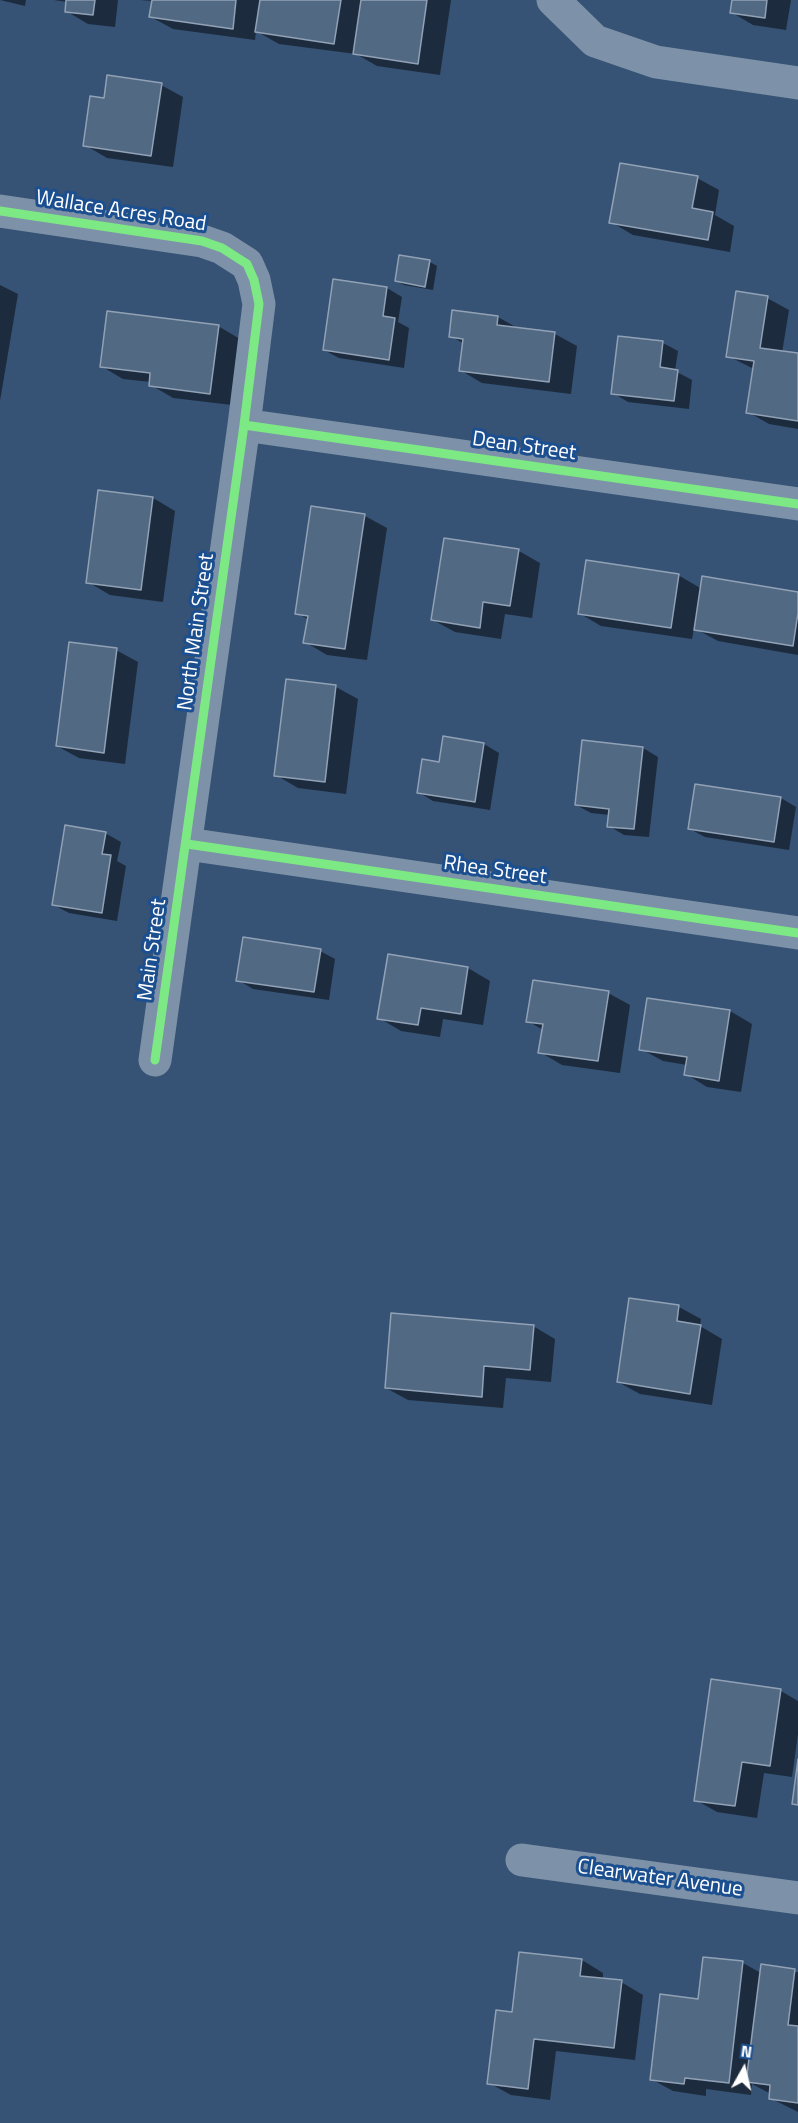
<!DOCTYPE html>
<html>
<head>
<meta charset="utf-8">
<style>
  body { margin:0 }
  #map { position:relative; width:798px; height:2123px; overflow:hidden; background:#365274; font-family:"Titillium Web",sans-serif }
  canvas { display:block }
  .north { position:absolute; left:714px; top:2039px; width:60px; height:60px; -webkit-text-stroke:4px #1b4f8f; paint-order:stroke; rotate:8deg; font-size:16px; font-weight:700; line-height:24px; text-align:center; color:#fff }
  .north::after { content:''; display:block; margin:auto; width:21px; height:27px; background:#fff; clip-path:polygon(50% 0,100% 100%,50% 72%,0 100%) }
</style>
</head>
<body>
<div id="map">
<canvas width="798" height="2123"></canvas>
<div class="north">N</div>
</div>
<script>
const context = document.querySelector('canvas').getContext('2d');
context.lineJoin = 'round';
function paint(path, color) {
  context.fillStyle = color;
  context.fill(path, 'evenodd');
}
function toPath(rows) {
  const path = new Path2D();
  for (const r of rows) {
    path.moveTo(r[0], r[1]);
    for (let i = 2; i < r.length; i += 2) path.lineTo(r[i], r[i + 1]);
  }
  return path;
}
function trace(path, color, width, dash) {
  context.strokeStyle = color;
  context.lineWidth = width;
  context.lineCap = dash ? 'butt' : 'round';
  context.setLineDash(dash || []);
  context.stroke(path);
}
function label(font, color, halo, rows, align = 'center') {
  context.font = font + ' "Titillium Web",sans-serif';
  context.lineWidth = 6;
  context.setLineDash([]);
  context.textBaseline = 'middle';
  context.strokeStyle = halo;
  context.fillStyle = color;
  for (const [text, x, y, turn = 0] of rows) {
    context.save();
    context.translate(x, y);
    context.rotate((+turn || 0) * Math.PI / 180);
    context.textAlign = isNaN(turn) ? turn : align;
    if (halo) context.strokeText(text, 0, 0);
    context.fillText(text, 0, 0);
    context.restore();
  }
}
const shadow = toPath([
  [0,0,26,0,25,6],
  [54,0,118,0,115,27,88,24,66,11,67,2],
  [140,0,451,0,440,75,377,66,356,54,279,44,256,31,255,40,173,29,151,17,153,1],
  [733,0,791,0,786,30,753,25,731,12],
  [161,85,183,97,173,167,107,158,85,145,105,99],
  [697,178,719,190,715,215,734,226,730,252,633,235,611,222],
  [430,262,437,266,433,290,404,285,396,281],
  [334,281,387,288,402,297,398,322,409,328,404,368,339,358,324,350],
  [0,285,18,294,0,401],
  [767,298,789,310,782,353,798,355,798,429,769,424,748,412,754,369,728,356],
  [498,317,519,329,555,334,577,346,571,394,482,383,460,370,464,344,451,336],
  [218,326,240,339,232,405,173,398,151,385,151,382,123,379,101,366],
  [663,343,678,351,675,371,692,380,689,409,628,402,613,393],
  [100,491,153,498,175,511,163,602,110,595,88,582],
  [365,516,387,528,367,660,327,655,305,642,309,620,297,613],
  [519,551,540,563,532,618,505,614,501,639,455,632,433,620],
  [678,575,702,589,798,593,798,655,718,641,694,628,692,639,601,626,579,613],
  [116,650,138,662,125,764,79,758,57,746],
  [287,681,336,687,358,699,346,794,298,788,276,775],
  [444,738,484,744,499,753,490,810,433,801,418,792,440,764],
  [643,748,658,757,649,837,624,835,609,826,610,815,591,813,576,805],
  [781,798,796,807,789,850,705,837,690,829],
  [105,833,121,842,117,861,126,866,117,921,69,913,54,905],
  [320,951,335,959,329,1000,253,989,238,980],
  [468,968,490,981,483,1025,443,1019,440,1037,401,1031,379,1018],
  [608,993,630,1005,620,1073,562,1065,540,1052,543,1030,528,1021],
  [730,1011,752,1024,741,1092,707,1087,686,1074,687,1065,663,1061,641,1049],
  [631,1299,679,1307,701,1319,700,1326,722,1339,712,1405,640,1394,618,1382],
  [533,1326,555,1339,551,1382,506,1378,503,1408,408,1400,386,1388],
  [781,1691,798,1701,798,1734,792,1777,764,1773,757,1818,717,1812,696,1800],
  [704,1958,743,1963,761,1973,798,1972,798,2112,770,2098,771,2094,752,2084,751,2095,706,2089,706,2096,673,2091,651,2079,699,2001],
  [582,1960,603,1973,603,1980,621,1982,643,1995,635,2060,556,2051,550,2100,511,2095,489,2083,513,2014]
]);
const building = toPath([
  [66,0,95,0,93,15,65,12,66,0],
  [152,0,236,0,233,29,149,17,152,0],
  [260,0,341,0,334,44,255,32,260,0],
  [361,0,427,0,418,64,353,54,361,0],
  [732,0,767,0,765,18,730,13,732,0],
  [107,75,162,83,151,156,83,146,90,96,104,98,107,75],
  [620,163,698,176,692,208,713,212,708,240,609,223,620,163],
  [399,255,430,260,425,287,395,281,399,255],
  [333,279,387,287,383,316,395,318,389,360,323,350,333,279],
  [736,291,768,296,760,348,798,353,798,421,746,413,754,361,726,357,736,291],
  [452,310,498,316,497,325,555,332,549,382,459,371,463,339,449,337,452,310],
  [107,311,219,325,210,394,149,386,150,373,100,367,107,311],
  [618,336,663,341,660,367,678,370,674,401,611,394,618,336],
  [98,490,153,497,141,590,86,583,98,490],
  [311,506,365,514,345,649,303,643,308,616,295,614,311,506],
  [444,538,519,549,510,606,483,602,480,628,431,620,444,538],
  [586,560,679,574,671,628,578,614,586,560],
  [702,576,798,592,798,613,793,646,694,630,702,576],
  [69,642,117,648,104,753,56,746,69,642],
  [286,679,336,685,325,782,274,776,286,679],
  [443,736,484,743,475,802,417,793,422,759,439,762,443,736],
  [582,740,643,747,634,829,607,827,609,809,575,805,582,740],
  [695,784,781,797,774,842,688,829,695,784],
  [65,825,106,832,102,854,111,855,102,913,52,905,65,825],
  [243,937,321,949,314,992,236,981,243,937],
  [388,954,468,967,461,1014,421,1008,418,1025,377,1019,388,954],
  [533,980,609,991,598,1061,538,1053,543,1024,526,1022,533,980],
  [647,998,730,1010,719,1081,684,1075,687,1057,639,1050,647,998],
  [629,1298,679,1305,677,1321,701,1325,690,1394,617,1382,629,1298],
  [391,1313,534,1325,530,1370,484,1366,482,1397,385,1388,391,1313],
  [711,1679,781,1689,770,1766,742,1762,735,1806,694,1801,711,1679],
  [798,1759,798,1805,792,1804,798,1759],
  [519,1952,582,1959,580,1976,622,1980,614,2048,534,2039,528,2089,487,2084,496,2010,512,2012,519,1952],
  [703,1957,743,1961,729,2083,685,2078,684,2084,650,2080,660,1994,698,1999,703,1957],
  [761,1964,795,1969,788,2025,798,2026,798,2103,769,2099,770,2085,746,2082,761,1964]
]);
const minor = toPath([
  [553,0,595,41,656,62,798,83],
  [0,211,202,241,222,248,247,264,254,280,259,304,244,425,155,1060],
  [244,425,798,504],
  [187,844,798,933],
  [522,1860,798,1898]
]);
const cycleway = toPath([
  [0,211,202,241,222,248,247,264,254,280,259,304,244,425,155,1060],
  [244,425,798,504],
  [187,844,798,933]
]);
const streetNames = [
  ["Wallace Acres Road",121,212,9],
  ["Dean Street",524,447,8],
  ["North Main Street",197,632,-82],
  ["Rhea Street",495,871,8],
  ["Main Street",153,950,-82],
  ["Clearwater Avenue",660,1879,8]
];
paint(shadow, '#0007');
paint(building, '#526984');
trace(building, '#92a2b6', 1.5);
trace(minor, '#7d92a8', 33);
trace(cycleway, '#7ce984', 9);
label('21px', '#fff', '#1b4f8f', streetNames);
</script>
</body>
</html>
